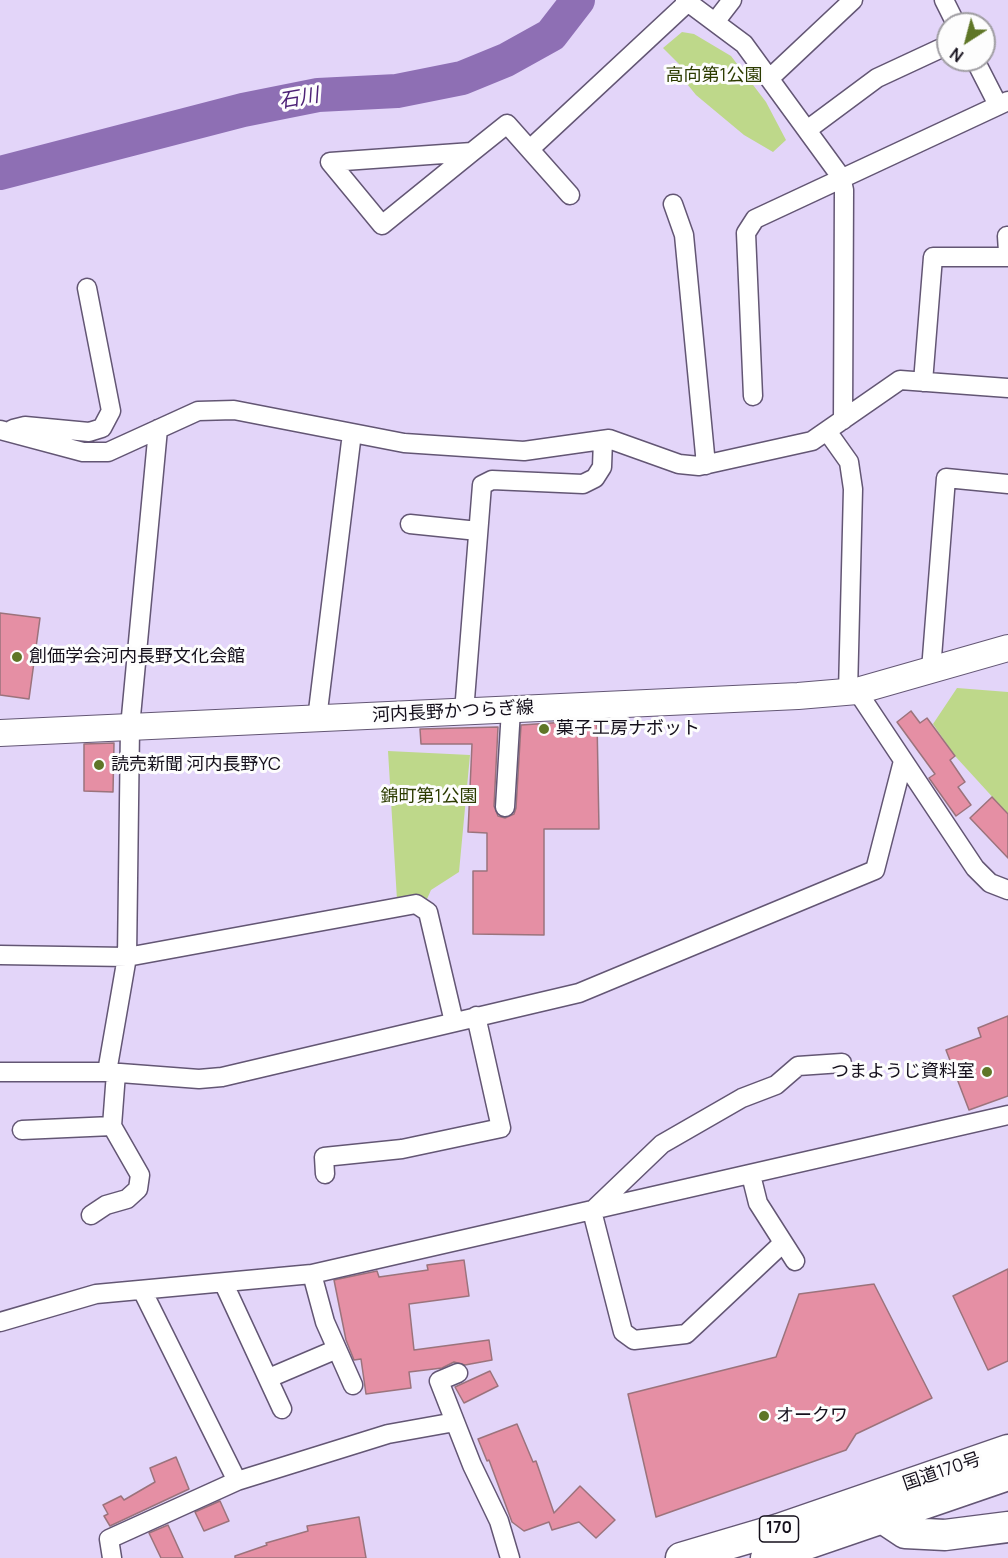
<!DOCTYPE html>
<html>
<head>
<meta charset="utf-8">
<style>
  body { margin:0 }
  #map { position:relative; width:1008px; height:1558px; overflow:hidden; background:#e3d5f9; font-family:Manrope,sans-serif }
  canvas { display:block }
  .north { position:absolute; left:936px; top:12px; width:60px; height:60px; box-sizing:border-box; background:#fdfdfd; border:2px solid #a09ea3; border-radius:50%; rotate:216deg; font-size:16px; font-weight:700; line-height:24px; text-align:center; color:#140f1b }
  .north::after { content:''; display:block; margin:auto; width:21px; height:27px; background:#5f7627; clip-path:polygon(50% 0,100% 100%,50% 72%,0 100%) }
</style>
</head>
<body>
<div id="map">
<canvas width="1008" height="1558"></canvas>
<div class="north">N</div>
</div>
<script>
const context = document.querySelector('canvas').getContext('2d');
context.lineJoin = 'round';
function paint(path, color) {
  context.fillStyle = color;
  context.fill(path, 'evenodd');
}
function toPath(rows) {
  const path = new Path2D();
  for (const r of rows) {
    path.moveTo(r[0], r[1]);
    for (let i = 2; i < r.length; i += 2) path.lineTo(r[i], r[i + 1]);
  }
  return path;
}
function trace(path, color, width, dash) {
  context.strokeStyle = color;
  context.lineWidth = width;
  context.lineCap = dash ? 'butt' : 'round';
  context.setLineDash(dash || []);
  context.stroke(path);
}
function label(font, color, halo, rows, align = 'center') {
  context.font = font + ' Manrope,"Noto Sans JP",sans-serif';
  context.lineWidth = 6;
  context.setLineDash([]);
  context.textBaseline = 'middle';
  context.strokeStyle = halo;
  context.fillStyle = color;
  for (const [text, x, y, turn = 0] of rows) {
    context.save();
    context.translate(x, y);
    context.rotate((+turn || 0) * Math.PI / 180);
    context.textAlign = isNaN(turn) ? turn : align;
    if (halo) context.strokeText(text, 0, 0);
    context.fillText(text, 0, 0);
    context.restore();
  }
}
const green = toPath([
  [682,32,694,34,731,56,766,102,786,140,773,152,744,135,696,95,679,74,679,64,663,48],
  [957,688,1008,692,1008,814,955,756,933,724],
  [388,751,470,755,459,872,431,890,427,899,397,900]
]);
const river = toPath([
  [0,173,243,110,318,95,397,91,462,78,506,60,551,35,578,0]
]);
const building = toPath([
  [0,613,40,618,29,699,0,695,0,613],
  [911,711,920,723,927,718,955,756,950,760,965,782,958,787,971,805,956,816,929,778,935,774,897,722,911,711],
  [597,720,599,829,544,829,544,935,473,934,473,871,487,871,487,833,468,832,472,744,421,744,420,729,498,727,494,806,498,816,505,818,514,814,516,808,521,725,597,720],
  [114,743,113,792,84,791,84,744,114,743],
  [992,797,1008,814,1008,858,970,818,992,797],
  [1008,1016,1008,1096,969,1110,946,1050,981,1037,978,1028,1008,1016],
  [464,1260,469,1296,409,1304,414,1350,489,1340,492,1360,465,1365,454,1362,442,1368,409,1372,411,1388,366,1394,361,1359,354,1360,346,1340,334,1280,377,1271,379,1277,428,1270,427,1265,464,1260],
  [1008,1269,1008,1361,988,1370,953,1296,1008,1269],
  [874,1284,932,1398,856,1434,846,1450,656,1517,628,1394,776,1357,799,1294,874,1284],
  [490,1371,498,1386,464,1403,455,1387,490,1371],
  [517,1424,533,1462,536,1461,554,1513,580,1486,615,1520,596,1538,579,1522,552,1530,549,1522,524,1531,512,1522,489,1460,487,1461,478,1439,517,1424],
  [176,1457,189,1489,110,1526,104,1516,108,1514,103,1505,121,1496,124,1500,155,1482,150,1468,176,1457],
  [220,1501,229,1521,204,1531,195,1512,220,1501],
  [359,1517,366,1558,235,1558,235,1556,267,1545,266,1543,308,1531,307,1526,359,1517],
  [168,1525,183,1558,161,1558,149,1533,168,1525]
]);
const minor = toPath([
  [685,0,744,44,841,177,844,190,843,420],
  [944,0,956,24],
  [715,22,732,0],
  [975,60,998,105],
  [770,78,853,0],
  [807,130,877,78,948,45],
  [530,149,688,2],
  [472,152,330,162,382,225,472,152,507,124,570,195],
  [673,204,684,235,706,465],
  [1007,236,1008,252],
  [923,382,933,257,1008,257],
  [753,396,746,233,755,219,1008,101],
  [13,429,25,426,89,432,102,428,111,411,87,288],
  [0,430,83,452,108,452,198,411,234,410,404,443,524,451,609,439,679,464,699,466,812,441,900,380,1008,388],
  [827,431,849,462,853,489,848,692],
  [410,524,478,531],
  [931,670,946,478,1008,484],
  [857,691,975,868,990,883,1008,890],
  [464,712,482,485,492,480,583,484,595,478,602,467,603,440],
  [317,719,352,433],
  [505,807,511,710],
  [0,955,127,957,416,904,428,912,454,1022],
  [0,1072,107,1072,199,1079,222,1077,579,993,875,870,903,761],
  [107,1072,127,957,130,727,158,429],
  [22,1130,112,1126],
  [325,1174,324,1157,402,1149,501,1128,476,1016],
  [751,1175,758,1203,795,1261],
  [91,1215,106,1205,127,1199,138,1189,140,1175,112,1126,116,1073],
  [783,1243,686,1334,634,1340,623,1332,592,1211,662,1144,742,1098,776,1085,798,1066,842,1063],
  [312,1274,325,1322,353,1385],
  [224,1284,282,1409],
  [142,1290,237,1481],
  [0,1322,96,1294,312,1274,1008,1115],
  [458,1373,439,1381,472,1465,499,1521,510,1558],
  [269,1378,337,1349],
  [112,1558,109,1539,237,1481,388,1434,455,1422]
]);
const secondary = toPath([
  [0,733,798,696,857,691,1008,648]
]);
const trunk = toPath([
  [880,1507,884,1519,905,1533,945,1535,1008,1527],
  [681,1558,779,1529,1008,1450],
  [766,1558,1008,1475]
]);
const markers = [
  [17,657,6,"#5f7627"],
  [544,729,6,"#5f7627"],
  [99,765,6,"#5f7627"],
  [987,1072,6,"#5f7627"],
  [764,1416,6,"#5f7627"]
];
const shields = [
  [779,1529,39]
];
const shieldNames = [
  ["170",779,1529]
];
const parkNames = [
  ["高向第1公園",714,76],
  ["錦町第1公園",429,797]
];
const poiNames = [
  ["創価学会河内長野文化会館",29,657],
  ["菓子工房ナボット",556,729],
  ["読売新聞 河内長野YC",111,765],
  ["つまようじ資料室",975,1072,"right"],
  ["オークワ",776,1416]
];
const streetNames = [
  ["河内長野かつらぎ線",453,712,-3],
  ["国道170号",942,1472,-19]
];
const waterNames = [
  ["石川",299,99,-10]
];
paint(green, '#bed88a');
trace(river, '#8e6fb4', 34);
paint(building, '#e58fa4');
trace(building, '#9b737c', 1.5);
trace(minor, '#635674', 21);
trace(secondary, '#635674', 28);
trace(trunk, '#635674', 33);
trace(minor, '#fff', 18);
trace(secondary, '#fff', 26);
trace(trunk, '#fff', 30);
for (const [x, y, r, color] of markers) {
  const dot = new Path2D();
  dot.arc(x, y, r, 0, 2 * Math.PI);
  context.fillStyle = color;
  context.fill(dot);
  trace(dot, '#fdfdfd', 2);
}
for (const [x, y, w] of shields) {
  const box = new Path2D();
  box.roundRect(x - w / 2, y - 13, w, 26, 4.5);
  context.fillStyle = '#fdfdfd';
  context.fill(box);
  trace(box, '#140f1b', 1.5);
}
label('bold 16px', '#140f1b', null, shieldNames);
label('18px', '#2c3b00', '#fdfdfd', parkNames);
label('18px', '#140f1b', '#fdfdfd', poiNames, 'left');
label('18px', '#140f1b', '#fdfdfd', streetNames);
label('italic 20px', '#4d2276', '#fdfdfd', waterNames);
</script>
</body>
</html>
